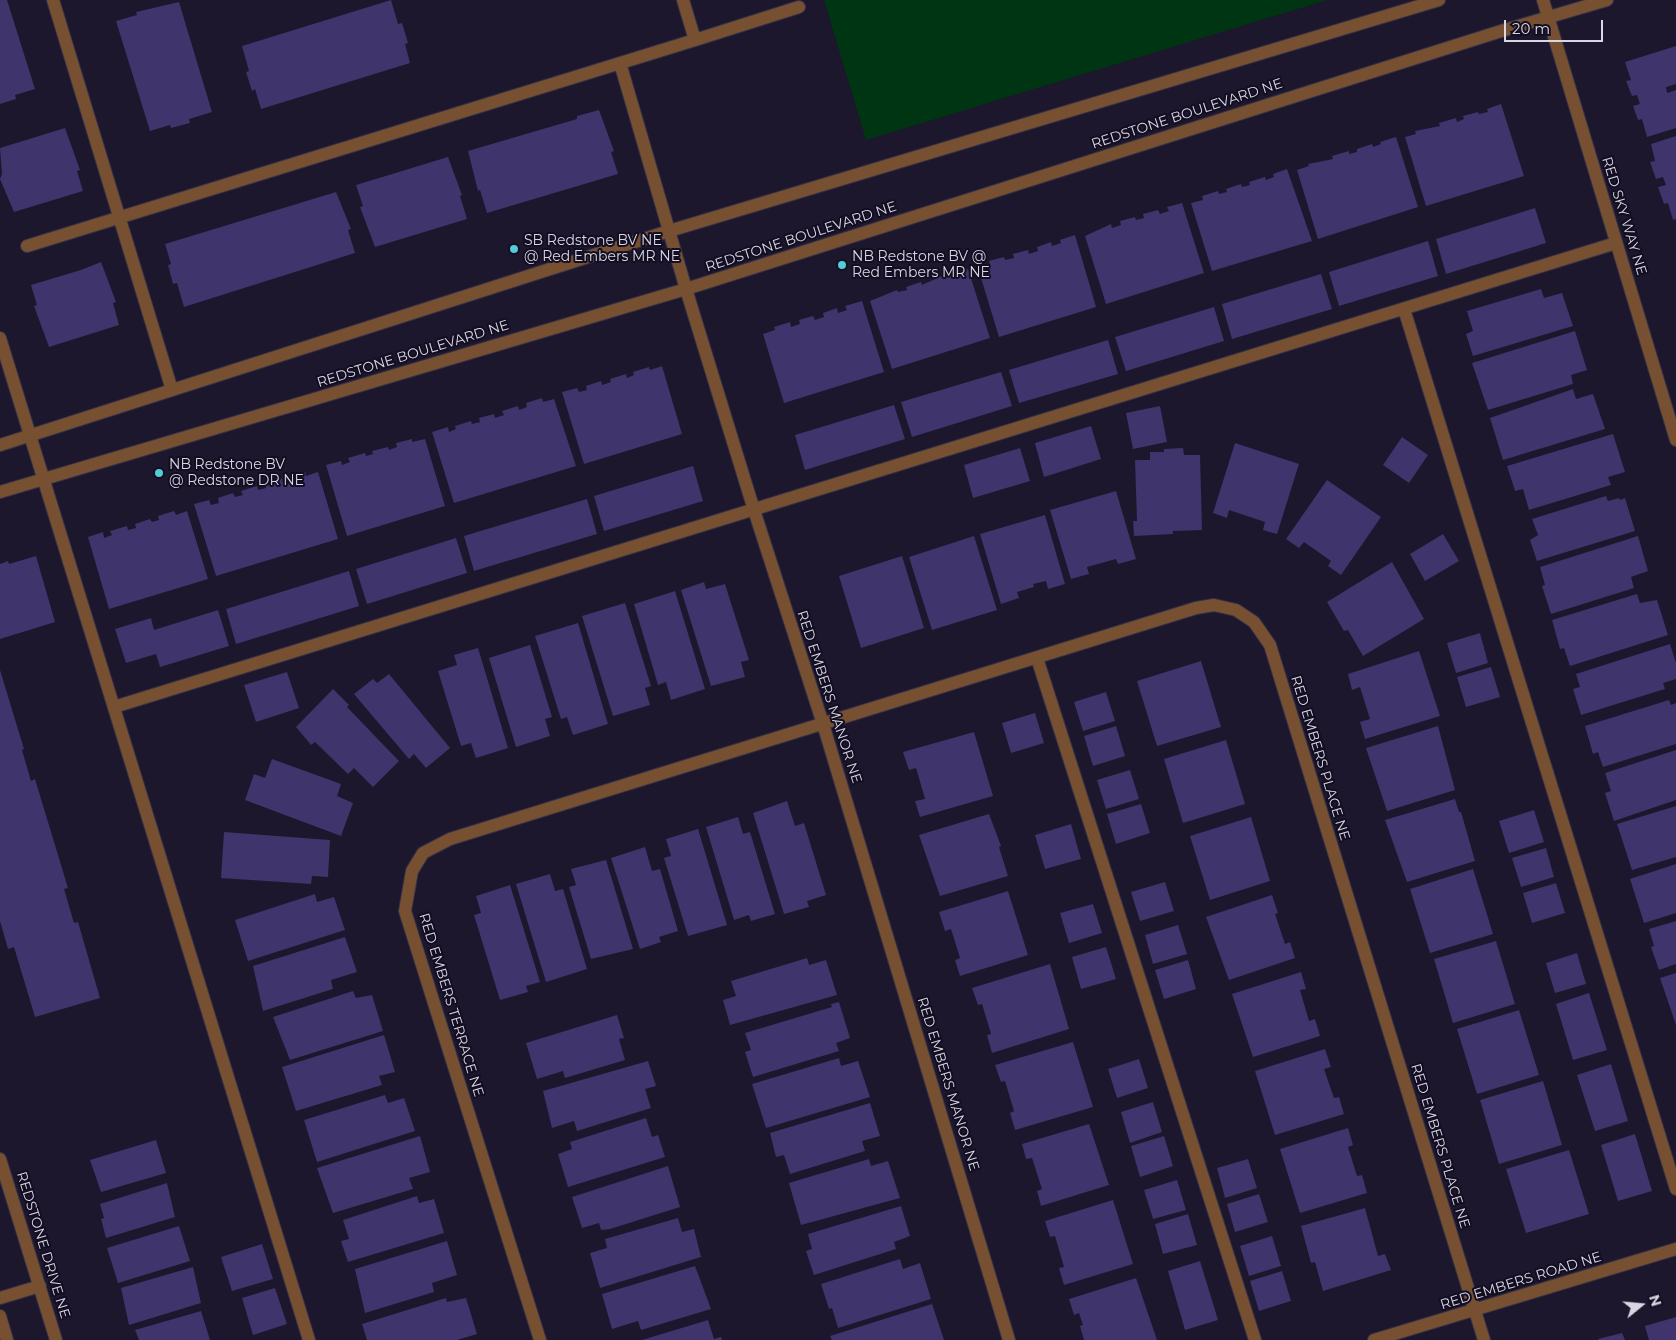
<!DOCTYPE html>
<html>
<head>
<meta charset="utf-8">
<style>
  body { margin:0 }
  #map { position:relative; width:1676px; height:1340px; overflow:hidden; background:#1c172c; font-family:Montserrat,sans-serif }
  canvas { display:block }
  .north { position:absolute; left:1616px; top:1280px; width:50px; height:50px; -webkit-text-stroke:4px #130e22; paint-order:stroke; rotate:73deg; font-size:14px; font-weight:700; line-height:20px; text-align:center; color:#d9d7e5 }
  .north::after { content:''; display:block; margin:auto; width:18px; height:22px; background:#d9d7e5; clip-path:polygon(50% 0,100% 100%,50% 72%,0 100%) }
  .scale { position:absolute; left:1504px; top:20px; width:99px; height:22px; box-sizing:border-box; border:2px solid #d9d7e5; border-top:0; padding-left:6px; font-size:15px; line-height:18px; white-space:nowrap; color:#d9d7e5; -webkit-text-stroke:4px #130e22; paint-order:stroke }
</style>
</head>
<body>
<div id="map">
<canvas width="1676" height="1340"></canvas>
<div class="north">N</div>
<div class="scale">20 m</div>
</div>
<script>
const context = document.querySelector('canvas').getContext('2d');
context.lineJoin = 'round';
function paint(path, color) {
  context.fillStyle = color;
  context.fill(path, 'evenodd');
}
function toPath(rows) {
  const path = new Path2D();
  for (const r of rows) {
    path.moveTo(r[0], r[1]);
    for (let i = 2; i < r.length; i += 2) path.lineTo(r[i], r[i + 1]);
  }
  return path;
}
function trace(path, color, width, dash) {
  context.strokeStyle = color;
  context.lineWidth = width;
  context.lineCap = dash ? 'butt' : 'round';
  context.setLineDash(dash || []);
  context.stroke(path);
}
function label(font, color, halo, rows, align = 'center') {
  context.font = font + ' Montserrat,sans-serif';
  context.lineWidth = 4;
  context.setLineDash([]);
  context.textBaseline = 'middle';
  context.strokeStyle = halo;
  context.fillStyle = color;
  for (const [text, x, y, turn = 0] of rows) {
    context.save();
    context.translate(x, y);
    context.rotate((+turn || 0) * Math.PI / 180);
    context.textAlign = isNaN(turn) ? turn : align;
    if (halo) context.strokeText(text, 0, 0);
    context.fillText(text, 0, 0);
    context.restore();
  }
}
const green = toPath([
  [824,0,1327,0,866,140]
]);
const building = toPath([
  [0,0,7,0,35,89,15,95,16,99,0,104],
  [391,0,398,24,402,23,408,43,405,44,410,63,261,109,255,89,252,91,246,72,249,71,242,46],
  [179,2,212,112,189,119,190,123,171,128,170,125,150,131,116,21,137,15,136,12],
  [1676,46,1676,84,1666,87,1667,93,1676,90,1676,128,1647,137,1642,119,1638,120,1633,106,1640,104,1637,95,1632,96,1626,81,1631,80,1625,62],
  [1501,104,1524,176,1426,206,1405,137,1416,134,1415,131,1440,126,1439,123,1456,118,1457,122,1464,119,1463,116,1478,112,1479,114,1488,112,1487,109],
  [599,110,614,151,611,152,618,174,487,213,480,190,478,191,468,151,577,119,577,116],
  [65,128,80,170,77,171,83,191,14,212,0,179,2,174,0,148],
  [1676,136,1676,219,1673,220,1668,203,1664,204,1658,187,1666,185,1663,177,1656,179,1650,162,1655,161,1651,144],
  [1396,137,1418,207,1318,239,1297,170,1309,166,1308,164,1333,159,1332,156,1349,151,1349,154,1357,152,1357,149,1372,144,1373,147,1381,144,1380,142],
  [448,157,462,195,460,196,467,219,375,247,360,207,363,206,356,185],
  [1287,169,1312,241,1212,271,1191,203,1203,200,1202,196,1218,191,1219,194,1227,192,1226,189,1241,184,1242,187,1250,185,1249,182,1265,177,1266,180,1274,177,1273,174],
  [336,192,351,229,348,230,355,253,184,307,177,283,173,284,168,265,171,264,165,244],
  [1182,203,1204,273,1106,304,1085,236,1111,224,1112,228,1121,225,1120,221,1135,217,1136,220,1144,218,1143,214,1158,210,1160,214,1169,211,1167,207],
  [1535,208,1546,243,1446,274,1436,239],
  [1075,235,1096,307,999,337,978,268,990,265,989,261,1004,257,1005,260,1014,258,1013,254,1028,250,1029,254,1038,251,1037,247,1051,242,1052,246,1061,243,1060,240],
  [1428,241,1438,276,1339,306,1329,272],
  [101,262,116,302,113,303,119,325,49,347,34,306,37,305,31,285,81,270],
  [968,269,990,338,892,369,870,301,897,290,898,292,907,290,906,287,921,282,922,285,944,275,945,278,954,275,953,273],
  [1321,274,1332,309,1232,339,1222,304],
  [1541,289,1544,298,1562,293,1573,326,1473,356,1466,334,1473,331,1467,311],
  [862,301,884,372,784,403,763,334,775,330,774,327,790,322,791,327,800,324,799,320,813,316,815,320,824,317,823,313,837,308,838,313,847,310,845,306],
  [1214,307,1224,341,1126,371,1115,337],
  [1575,331,1587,370,1571,375,1573,384,1488,410,1472,363],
  [1108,340,1118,374,1019,403,1009,370],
  [662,366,682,434,584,464,562,392,577,388,579,392,587,390,586,386,601,381,602,385,611,382,610,379,626,374,627,378,634,375,633,372,649,367,650,370],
  [1001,372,1012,406,912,437,901,402],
  [1573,389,1576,399,1593,394,1605,429,1503,460,1490,418],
  [542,398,543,402,554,399,576,466,454,503,432,432,448,427,449,432,456,429,455,426,471,421,472,424,480,422,479,418,494,414,495,418,504,415,502,411,518,406,519,410,527,407,526,403],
  [894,405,905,439,805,470,795,435],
  [1160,406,1167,442,1133,449,1126,413],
  [1091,426,1101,459,1044,477,1035,443],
  [1613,434,1625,472,1608,477,1611,485,1529,510,1523,489,1515,491,1507,466],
  [1402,437,1428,455,1409,483,1383,465],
  [412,439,412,442,425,439,445,506,347,536,326,465,341,461,342,465,350,462,348,458,365,453,366,456,373,454,372,451,388,447,389,450,397,447,396,443],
  [1235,443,1299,464,1277,534,1263,530,1265,522,1229,510,1227,518,1213,513],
  [1020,448,1030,481,973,498,964,465],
  [1183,448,1184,455,1200,455,1202,530,1173,531,1173,534,1134,536,1133,521,1137,521,1135,460,1150,460,1150,452,1164,452,1164,449],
  [693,466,703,501,604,531,594,496],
  [305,472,306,476,318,472,338,539,216,576,194,504,209,500,211,505,219,503,218,498,233,493,235,497,243,495,241,491,257,486,258,490,266,488,265,483,282,478,283,483,290,480,289,476],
  [1327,480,1381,517,1341,575,1328,566,1331,561,1304,542,1299,548,1286,539],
  [1116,491,1136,559,1118,564,1116,559,1087,567,1089,574,1071,579,1050,510],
  [1606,496,1608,501,1619,498,1620,500,1625,498,1635,531,1537,561,1530,540,1538,535,1532,519],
  [587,499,597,534,474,571,464,536],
  [174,511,176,515,187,511,208,579,109,609,88,537,103,532,104,538,112,535,110,531,127,526,128,530,136,528,135,524,150,519,152,522,159,520,158,516],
  [1045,515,1065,584,1048,589,1046,581,1033,584,1034,587,1017,592,1019,598,1001,604,980,534],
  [1443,534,1459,561,1425,581,1410,554],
  [974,536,997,610,932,630,909,557],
  [1638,536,1648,571,1631,577,1634,588,1551,614,1542,586,1545,585,1540,567],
  [456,538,467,573,367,604,356,569],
  [36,556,55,622,0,639,0,564,8,561,9,564],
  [902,556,924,628,861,648,839,576],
  [1392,562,1424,619,1363,656,1348,630,1344,631,1327,602],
  [349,571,359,606,236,644,226,609],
  [704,582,706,589,725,584,749,660,741,662,745,677,711,686,681,590],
  [675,591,705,689,671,700,666,682,658,685,634,604],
  [1637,594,1640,603,1657,600,1668,635,1570,666,1564,648,1560,649,1552,620],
  [625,603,651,686,645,688,650,705,613,716,582,616],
  [218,610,229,646,160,667,156,654,126,663,115,629,151,618,154,630],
  [578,623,608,724,573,735,567,717,561,719,535,636],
  [1480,633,1488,663,1456,673,1447,643],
  [1670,644,1676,663,1676,679,1663,683,1665,689,1581,715,1573,689,1580,687,1576,674],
  [530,645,552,717,545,719,550,736,516,747,489,658],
  [478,648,508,748,476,758,471,743,461,746,438,671,457,665,454,655],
  [1419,651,1440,716,1365,739,1360,722,1370,719,1360,687,1352,690,1348,674],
  [1201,661,1221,727,1157,746,1137,681],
  [1491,667,1500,697,1466,707,1457,677],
  [0,670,24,749,22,750,31,781,35,779,68,888,64,889,74,923,78,922,100,998,35,1017,14,947,8,949,0,921],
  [287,672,299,708,256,722,244,685],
  [389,674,450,748,426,768,414,754,409,759,354,694,373,679,377,683],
  [333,689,349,705,347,707,399,761,373,787,354,768,348,774,315,742,311,745,296,727],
  [1106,692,1115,721,1083,731,1074,702],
  [1669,700,1671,705,1676,703,1676,744,1603,767,1598,752,1593,754,1585,726],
  [1035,713,1044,743,1011,753,1002,723],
  [1116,726,1125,756,1093,766,1084,736],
  [1438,726,1455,790,1387,811,1366,748],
  [974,732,993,796,920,817,915,801,925,799,916,768,909,770,903,752],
  [1226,740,1245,804,1183,823,1164,759],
  [1676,750,1676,800,1614,821,1605,793,1611,791,1605,773],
  [272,759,341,784,337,796,353,803,341,836,245,800,254,774,265,778],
  [1130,770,1139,799,1106,809,1097,780],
  [1455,799,1459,812,1461,812,1475,861,1407,882,1385,820],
  [787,801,795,826,804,823,826,895,807,901,809,907,784,914,753,813],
  [1141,804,1150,833,1116,844,1107,814],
  [1676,806,1676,857,1632,870,1617,824],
  [1534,810,1544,842,1509,853,1499,821],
  [989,814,1001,846,999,847,1008,876,940,896,919,835],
  [738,817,743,834,750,832,775,914,751,921,749,915,734,920,706,827],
  [1251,817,1270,881,1210,900,1190,836],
  [1071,824,1081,859,1045,869,1035,835],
  [698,829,727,925,688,936,664,858,671,856,666,839],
  [224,832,330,840,328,877,312,876,311,884,221,878],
  [645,847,652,871,660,869,678,931,659,937,661,942,640,949,611,858],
  [1546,848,1554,877,1521,887,1512,858],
  [606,860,633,949,591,959,569,887,576,885,571,869],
  [1676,864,1676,913,1644,923,1630,879],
  [1473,869,1493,934,1430,953,1410,889],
  [550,874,555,891,563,889,587,969,546,982,516,884],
  [1165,882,1174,911,1140,921,1131,892],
  [1556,883,1565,913,1532,923,1523,893],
  [510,885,540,982,526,986,528,992,500,1000,474,915,481,913,476,896],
  [1008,891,1028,955,960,976,955,960,960,958,951,929,945,931,939,912],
  [315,894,317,902,334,897,345,930,248,961,235,920],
  [1272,895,1278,913,1275,914,1285,944,1290,942,1295,958,1229,980,1206,917],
  [1093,904,1102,933,1069,943,1060,913],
  [1676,921,1676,964,1659,970,1651,947,1654,946,1649,929],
  [1178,925,1187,954,1153,964,1145,935],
  [345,937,357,972,331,980,333,989,263,1011,253,966],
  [1496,941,1515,1004,1453,1023,1434,959],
  [1106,947,1116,979,1081,989,1072,957],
  [1577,953,1586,984,1555,993,1546,963],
  [807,958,809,965,826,960,837,995,730,1025,723,1000,736,996,731,981],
  [1188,960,1196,989,1164,999,1155,970],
  [1050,964,1069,1029,992,1053,987,1035,991,1034,982,1004,978,1005,972,988],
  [1301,972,1306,989,1300,990,1309,1021,1315,1019,1320,1036,1253,1057,1232,994],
  [1676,973,1676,1025,1660,978],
  [353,991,356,998,372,995,383,1031,290,1060,273,1017],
  [1589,993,1607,1050,1573,1060,1556,1004],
  [839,1002,850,1038,836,1043,839,1051,753,1077,745,1052,751,1050,745,1033,832,1007,831,1004],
  [1519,1010,1539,1075,1477,1094,1457,1029],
  [617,1015,624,1038,619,1039,625,1060,565,1078,563,1071,537,1079,526,1043],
  [384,1035,395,1072,379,1076,382,1085,296,1111,282,1067],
  [1073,1042,1093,1107,1015,1130,1010,1113,1014,1111,1005,1081,1001,1082,995,1065],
  [1325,1049,1331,1067,1324,1069,1334,1098,1339,1097,1344,1114,1275,1135,1255,1071],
  [839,1058,841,1066,858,1061,870,1097,766,1128,752,1084],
  [1139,1059,1148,1088,1117,1098,1108,1069],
  [648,1061,656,1086,645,1089,651,1108,577,1131,574,1121,552,1128,543,1091],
  [1611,1064,1628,1121,1595,1131,1577,1075],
  [1543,1081,1562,1145,1499,1164,1480,1100],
  [385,1095,388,1103,404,1098,415,1131,317,1162,304,1120],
  [1153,1102,1162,1132,1130,1143,1121,1112],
  [870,1103,880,1136,862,1141,865,1151,790,1174,784,1155,776,1157,770,1133],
  [646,1118,652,1137,658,1135,665,1157,568,1187,558,1154,572,1149,570,1142],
  [1089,1124,1109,1185,1041,1206,1037,1191,1042,1189,1032,1158,1026,1159,1022,1144],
  [1348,1128,1353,1145,1348,1147,1357,1176,1362,1175,1367,1193,1300,1213,1280,1149],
  [1635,1134,1652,1191,1618,1201,1601,1145],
  [420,1136,430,1172,409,1178,413,1189,333,1213,317,1168],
  [1164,1136,1173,1166,1140,1177,1131,1146],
  [156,1140,166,1173,101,1192,90,1160],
  [1569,1150,1589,1214,1526,1233,1506,1169],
  [869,1159,871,1166,888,1161,900,1198,801,1225,789,1183],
  [1248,1159,1257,1188,1225,1198,1217,1168],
  [668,1166,680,1207,610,1229,601,1230,599,1223,582,1228,572,1197],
  [1177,1180,1186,1210,1153,1219,1144,1190],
  [167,1183,175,1217,106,1238,101,1219,104,1218,100,1204],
  [1259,1194,1268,1222,1235,1232,1227,1204],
  [417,1196,419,1203,434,1199,444,1233,348,1262,341,1241,349,1239,343,1220],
  [1113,1200,1133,1264,1064,1285,1059,1268,1064,1267,1055,1236,1050,1237,1045,1221],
  [901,1206,910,1236,894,1242,896,1249,814,1275,806,1251,812,1249,808,1234],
  [1365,1208,1378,1256,1385,1254,1391,1270,1323,1291,1315,1262,1311,1263,1301,1226],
  [1188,1214,1197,1245,1163,1254,1155,1224],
  [678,1218,682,1232,694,1229,701,1257,600,1288,590,1253,607,1248,605,1239],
  [179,1226,190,1261,118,1283,107,1248],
  [1272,1236,1281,1266,1249,1276,1240,1246],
  [447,1241,457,1275,432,1283,434,1292,365,1313,355,1269],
  [262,1244,273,1279,232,1291,221,1257],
  [900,1259,903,1269,920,1263,931,1299,838,1328,832,1308,829,1309,821,1284],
  [1200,1261,1218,1320,1185,1330,1168,1271],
  [695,1266,711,1309,641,1330,638,1321,612,1329,602,1294],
  [193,1267,201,1303,129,1325,121,1288],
  [1282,1271,1291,1301,1259,1311,1250,1281],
  [1136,1278,1157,1340,1084,1340,1080,1326,1083,1325,1079,1313,1074,1315,1069,1299],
  [275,1288,287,1324,253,1335,242,1298],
  [446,1298,447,1302,466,1298,477,1334,457,1340,367,1340,362,1324],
  [932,1304,944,1340,832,1340,830,1336],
  [201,1311,210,1340,139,1340,135,1330],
  [1676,1317,1676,1340,1649,1340,1645,1326],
  [708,1320,714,1339,721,1337,722,1340,642,1340],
  [1622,1333,1625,1340,1599,1340,1598,1339]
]);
const service = toPath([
  [1404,309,1676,1189],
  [0,338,309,1340],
  [1037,658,1255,1340],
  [114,707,1616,243]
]);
const minor = toPath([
  [53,0,172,390],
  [683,0,695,40,799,7],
  [1543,0,1676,440],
  [620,63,686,289,754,510,823,724,1009,1340],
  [27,246,695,40],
  [0,1298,40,1286],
  [540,1340,405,911,412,871,423,853,450,839,1196,608,1214,605,1236,610,1254,622,1270,645,1484,1340],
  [1374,1340,1676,1249]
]);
const tertiary = toPath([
  [0,445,669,231,1439,0],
  [0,492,686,289,1498,32,1607,0],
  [0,1159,56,1340],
  [0,1316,7,1340]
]);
const markers = [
  [514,249,5,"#52ccd6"],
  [842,265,5,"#52ccd6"],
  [159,473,5,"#52ccd6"]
];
const streetNames = [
  ["REDSTONE BOULEVARD NE",1187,114,-18],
  ["RED SKY WAY NE",1624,216,73],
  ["REDSTONE BOULEVARD NE",801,237,-18],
  ["REDSTONE BOULEVARD NE",413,354,-17],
  ["RED EMBERS MANOR NE",829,697,72],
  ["RED EMBERS PLACE NE",1320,758,73],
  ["RED EMBERS TERRACE NE",451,1005,73],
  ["RED EMBERS MANOR NE",948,1084,73],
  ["RED EMBERS PLACE NE",1440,1146,73],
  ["REDSTONE DRIVE NE",43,1245,73],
  ["RED EMBERS ROAD NE",1521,1281,-17]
];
const poiNames = [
  ["SB Redstone BV NE",524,241],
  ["@ Red Embers MR NE",524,257],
  ["NB Redstone BV @",852,257],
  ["Red Embers MR NE",852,273],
  ["NB Redstone BV",169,465],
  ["@ Redstone DR NE",169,481]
];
paint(green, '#003513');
paint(building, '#3f346b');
trace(service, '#363246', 14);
trace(minor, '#363246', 14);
trace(tertiary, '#363246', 14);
trace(service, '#775032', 12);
trace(minor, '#775032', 12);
trace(tertiary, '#775032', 12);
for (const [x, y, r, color] of markers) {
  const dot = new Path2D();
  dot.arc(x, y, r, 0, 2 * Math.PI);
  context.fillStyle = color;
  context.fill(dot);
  trace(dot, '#130e22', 2);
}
label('14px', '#d9d7e5', '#130e22', streetNames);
label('14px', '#d9d7e5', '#130e22', poiNames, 'left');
</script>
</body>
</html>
